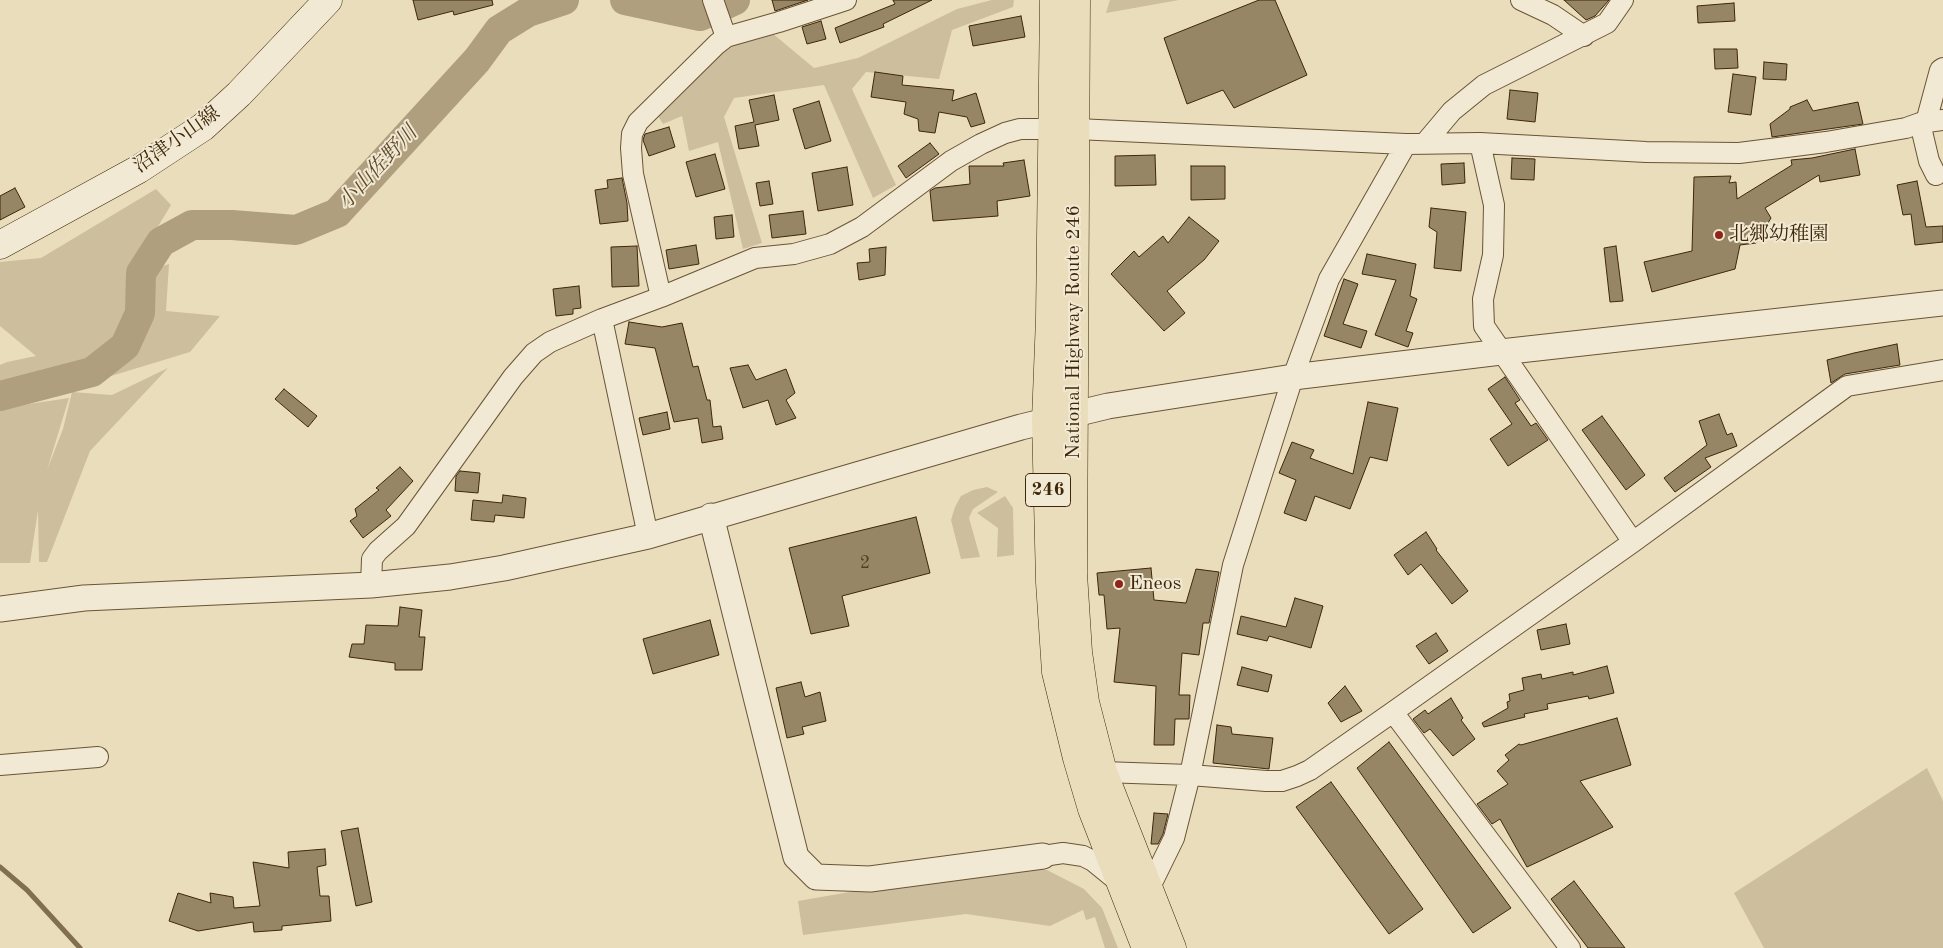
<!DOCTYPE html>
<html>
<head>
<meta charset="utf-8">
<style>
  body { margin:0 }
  canvas { display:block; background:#eaddbc }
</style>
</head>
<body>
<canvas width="1943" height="948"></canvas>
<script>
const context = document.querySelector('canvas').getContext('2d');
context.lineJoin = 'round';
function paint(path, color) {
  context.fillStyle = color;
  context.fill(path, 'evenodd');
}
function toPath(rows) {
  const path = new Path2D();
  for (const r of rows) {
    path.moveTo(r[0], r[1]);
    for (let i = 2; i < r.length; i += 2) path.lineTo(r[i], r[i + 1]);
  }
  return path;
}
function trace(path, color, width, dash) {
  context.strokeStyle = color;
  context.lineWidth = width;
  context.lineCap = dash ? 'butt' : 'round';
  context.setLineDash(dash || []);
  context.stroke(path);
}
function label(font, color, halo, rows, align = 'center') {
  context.font = font + ' "Old Standard TT","Noto Serif JP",serif';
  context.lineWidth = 4;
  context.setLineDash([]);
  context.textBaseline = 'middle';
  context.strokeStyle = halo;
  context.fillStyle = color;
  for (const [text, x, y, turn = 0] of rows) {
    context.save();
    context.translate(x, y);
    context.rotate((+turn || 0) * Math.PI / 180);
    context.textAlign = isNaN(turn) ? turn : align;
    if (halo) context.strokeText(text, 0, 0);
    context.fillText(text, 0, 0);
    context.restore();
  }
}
const green = toPath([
  [992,0,1014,0,1013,7,952,30,939,79,866,72,852,89,896,185,873,198,824,85,734,98,724,117,762,243,743,249,718,142,689,151,682,116,663,124,658,116,730,45,772,33,814,68,858,58,957,9],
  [1110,0,1179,0,1106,13],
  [156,189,171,205,126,279,169,264,166,311,220,316,190,352,9,407,69,398,47,470,63,429,72,392,112,395,168,368,90,451,47,562,39,562,38,510,30,563,0,563,0,365,7,362,36,356,0,326,0,262,41,258],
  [987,487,998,492,973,509,969,518,980,557,961,559,951,520,955,507,961,496,973,490],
  [1005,496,1013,508,1014,555,997,557,998,528,977,513],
  [1927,768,1943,801,1943,948,1764,948,1734,893],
  [1020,867,1047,870,1084,889,1102,908,1118,948,1105,948,1095,917,1086,920,1083,910,1050,926,966,914,803,935,798,901,873,888]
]);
const stream = toPath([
  [0,867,27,890,80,948]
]);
const river = toPath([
  [625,0,700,16,735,0],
  [0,396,92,372,125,346,140,313,141,273,161,242,192,225,232,225,296,230,337,213,477,60,499,30,528,12,564,0]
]);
const building = toPath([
  [413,0,492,0,493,5,454,15,453,11,418,20,413,0],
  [772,0,808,0,775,11,772,0],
  [893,0,932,0,883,24,884,27,840,43,835,28,895,4,893,0],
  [1259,0,1275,0,1307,75,1234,108,1223,90,1187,104,1164,38,1259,0],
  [1564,0,1609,0,1595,16,1586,20,1564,0],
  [1734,3,1735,21,1698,23,1697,6,1734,3],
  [1021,16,1025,37,973,46,969,26,1021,16],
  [821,21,826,39,807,44,802,27,821,21],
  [1714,49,1737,49,1738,68,1715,69,1714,49],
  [1764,62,1787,64,1786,80,1763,79,1764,62],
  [875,72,903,76,902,85,954,90,952,101,976,93,985,123,971,127,967,117,939,112,935,133,919,131,918,119,904,114,906,102,871,97,875,72],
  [1733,74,1756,77,1751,115,1728,112,1733,74],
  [1510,90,1538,93,1535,122,1507,119,1510,90],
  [774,95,779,120,755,125,759,146,739,149,735,126,754,122,749,100,774,95],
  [1807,100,1813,111,1858,102,1863,124,1772,137,1770,124,1790,109,1790,107,1807,100],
  [819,101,831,141,805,149,793,109,819,101],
  [669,127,675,147,649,156,643,140,645,134,669,127],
  [930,143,939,154,906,178,898,166,930,143],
  [1855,149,1860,175,1820,182,1819,175,1765,208,1771,218,1756,243,1740,245,1735,269,1652,292,1644,262,1692,251,1694,177,1731,176,1729,183,1736,182,1737,199,1792,165,1791,160,1812,158,1855,149],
  [715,154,725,189,696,197,686,162,715,154],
  [1155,155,1156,185,1115,186,1115,156,1155,155],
  [1512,158,1535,159,1534,180,1511,179,1512,158],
  [1024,160,1030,196,997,201,998,216,933,221,930,191,935,188,970,184,969,166,1004,166,1003,163,1024,160],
  [1464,163,1465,183,1442,185,1441,164,1464,163],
  [1191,166,1225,166,1225,199,1191,200,1191,166],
  [847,167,853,205,818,211,812,173,847,167],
  [622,178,627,203,628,221,600,224,595,190,608,188,607,180,622,178],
  [769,181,773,204,760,206,756,183,769,181],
  [1917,181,1926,227,1943,226,1943,242,1915,245,1911,214,1903,215,1897,185,1917,181],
  [15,188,25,207,0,220,0,196,15,188],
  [1431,208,1466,212,1461,271,1434,268,1437,232,1429,227,1431,208],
  [803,211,806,234,772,238,769,215,803,211],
  [732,215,734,237,716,239,714,217,732,215],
  [1189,217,1219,241,1204,260,1167,291,1185,313,1164,331,1111,274,1134,251,1139,257,1163,236,1168,243,1189,217],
  [696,245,699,264,669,269,666,250,696,245],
  [637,246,639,286,612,287,611,247,637,246],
  [1616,246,1623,301,1610,302,1604,248,1616,246],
  [886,247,885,275,859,280,857,263,870,262,869,249,886,247],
  [1367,254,1416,264,1410,296,1417,299,1406,331,1413,333,1408,347,1375,335,1396,280,1362,274,1367,254],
  [1344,279,1358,284,1343,324,1367,331,1361,348,1324,336,1344,279],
  [579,286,581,308,573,309,573,314,556,316,553,289,579,286],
  [629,322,662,327,682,323,693,367,698,366,707,400,710,400,713,427,721,426,723,439,702,443,698,418,674,422,655,348,625,344,629,322],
  [1897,344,1900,365,1845,374,1831,383,1827,360,1854,353,1897,344],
  [748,365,756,380,786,369,795,393,786,400,796,418,776,425,768,400,743,408,730,368,748,365],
  [1505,377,1520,400,1515,403,1531,426,1536,423,1548,440,1508,466,1490,439,1512,424,1488,389,1505,377],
  [284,389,317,416,308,427,275,399,284,389],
  [1368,402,1398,408,1387,461,1370,457,1350,509,1315,496,1306,521,1284,513,1296,480,1279,473,1292,442,1314,450,1310,458,1353,474,1368,402],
  [667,412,670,429,643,435,639,418,667,412],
  [1719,414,1727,435,1732,433,1737,446,1705,458,1711,467,1675,492,1664,478,1707,445,1699,421,1719,414],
  [1602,416,1645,475,1626,490,1582,430,1602,416],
  [400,467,413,481,386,510,391,516,363,538,350,521,357,516,355,509,379,490,376,488,400,467],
  [460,471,480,473,478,493,455,491,456,476,460,471],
  [503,495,526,498,524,518,495,515,494,522,471,520,473,500,502,503,503,495],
  [916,517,930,573,842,596,849,626,811,634,789,548,916,517],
  [1426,532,1437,549,1436,550,1468,591,1452,604,1421,564,1408,575,1394,555,1426,532],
  [1151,568,1154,600,1186,603,1196,569,1219,572,1209,623,1203,623,1199,655,1182,653,1179,695,1190,695,1189,719,1175,719,1174,745,1154,745,1156,686,1114,682,1120,628,1107,629,1104,595,1099,595,1097,573,1151,568],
  [1295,598,1323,606,1311,648,1269,636,1267,641,1237,634,1241,616,1286,627,1295,598],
  [400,607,422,610,419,637,425,637,422,670,395,670,395,663,349,657,352,644,364,644,366,625,398,626,400,607],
  [710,620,719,655,653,674,643,639,710,620],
  [1566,624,1570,644,1541,650,1537,630,1566,624],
  [1436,633,1448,651,1429,664,1416,646,1436,633],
  [1607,666,1614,693,1589,699,1588,696,1547,704,1548,709,1524,714,1525,717,1484,727,1482,723,1508,708,1507,702,1510,701,1509,694,1524,690,1522,678,1541,674,1542,679,1573,672,1573,675,1607,666],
  [1242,667,1272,675,1268,692,1237,685,1242,667],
  [801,682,805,697,820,692,826,721,802,727,804,734,787,738,776,688,801,682],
  [1345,686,1362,711,1341,722,1328,703,1345,686],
  [1451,698,1463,718,1461,720,1475,739,1453,756,1430,729,1424,733,1413,719,1425,710,1428,714,1451,698],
  [1617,718,1631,765,1580,781,1613,827,1527,867,1500,819,1492,824,1477,804,1508,784,1497,771,1509,760,1505,755,1519,744,1521,745,1617,718],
  [1217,725,1231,727,1232,734,1273,738,1269,769,1213,763,1217,725],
  [1389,742,1511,908,1473,933,1357,768,1389,742],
  [1331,782,1423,909,1389,934,1296,807,1331,782],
  [1154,813,1168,814,1163,834,1158,844,1151,844,1154,813],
  [358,828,372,902,356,906,341,831,358,828],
  [325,849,326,865,317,867,320,896,329,896,331,921,282,926,282,930,254,932,253,922,198,931,169,921,178,893,211,903,210,893,233,897,234,908,260,906,253,862,289,868,288,852,325,849],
  [1574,881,1625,948,1588,948,1551,899,1574,881]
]);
const minor = toPath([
  [713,0,726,37],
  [1521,0,1553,15,1584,36],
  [1926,122,1940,70,1943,68],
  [1920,123,1929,161,1936,175],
  [1425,143,1452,111,1484,85,1607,23,1623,0],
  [1480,143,1494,205,1493,255,1483,299,1484,326,1633,542],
  [661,297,633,174,631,148,632,134,638,122,717,44,726,37,779,22,846,0],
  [602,319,648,536],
  [371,585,372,559,378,551,406,526,513,377,534,353,550,342,602,319,661,297,755,258,794,254,830,244,862,227,951,161,981,144,1005,133,1020,129,1076,129,1406,144,1480,143,1646,152,1739,153,1826,142,1906,128,1920,123,1943,120],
  [1393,712,1570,948],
  [0,765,98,757],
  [1103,772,1190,775,1266,781,1282,781,1297,776,1310,770,1393,712,1633,542,1847,386,1943,370],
  [1043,856,1063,853,1083,856,1093,861,1120,883],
  [1148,891,1174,838,1190,775,1233,565,1293,377,1329,279,1406,144]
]);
const tertiary = toPath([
  [711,516,796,857,816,877,870,879,1043,856],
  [0,609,84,598,371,585,450,577,504,568,648,536,1021,427,1108,406,1293,377,1501,352,1943,303]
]);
const secondary = toPath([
  [0,245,139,169,203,127,239,94,328,0]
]);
const trunk = toPath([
  [1054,0,1050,318,1046,420,1050,582,1056,672,1077,758,1092,809,1146,948],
  [1076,0,1073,574,1078,652,1085,702,1103,772,1172,948]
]);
const markers = [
  [1719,235,5,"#8f2418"],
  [1119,584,5,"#8f2418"]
];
const numberNames = [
  ["2",865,563]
];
const shields = [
  [1048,490,45]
];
const shieldNames = [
  ["246",1048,490]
];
const streetNames = [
  ["沼津小山線",177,140,-35],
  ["National Highway Route 246",1074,332,-90]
];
const poiNames = [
  ["北郷幼稚園",1729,235],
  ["Eneos",1129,584]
];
const waterNames = [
  ["小山佐野川",378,168,-47]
];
paint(green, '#cdbe9e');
trace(stream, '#826f50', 5);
trace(river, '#b09f7f', 30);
paint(building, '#978666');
trace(building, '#3e2709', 1);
trace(minor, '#695436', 22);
trace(tertiary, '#695436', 27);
trace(secondary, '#3e2709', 29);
trace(trunk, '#3e2709', 29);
trace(minor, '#f1e9d3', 20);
trace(tertiary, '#f1e9d3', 25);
trace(secondary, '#f1e9d3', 28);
trace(trunk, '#eaddbc', 28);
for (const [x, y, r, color] of markers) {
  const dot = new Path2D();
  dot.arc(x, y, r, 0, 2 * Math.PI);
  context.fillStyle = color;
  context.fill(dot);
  trace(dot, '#f1e9d3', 2);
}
label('18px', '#543f20', null, numberNames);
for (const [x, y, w] of shields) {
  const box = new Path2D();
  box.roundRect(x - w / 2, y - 16.5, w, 33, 4);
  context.fillStyle = '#f1e9d3';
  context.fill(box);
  trace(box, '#3e2709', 1);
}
label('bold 19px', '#3e2709', null, shieldNames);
label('20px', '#3e2709', '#f1e9d3', streetNames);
label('20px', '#3e2709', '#f1e9d3', poiNames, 'left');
label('italic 21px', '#604b2c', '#f1e9d3', waterNames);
</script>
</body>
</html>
